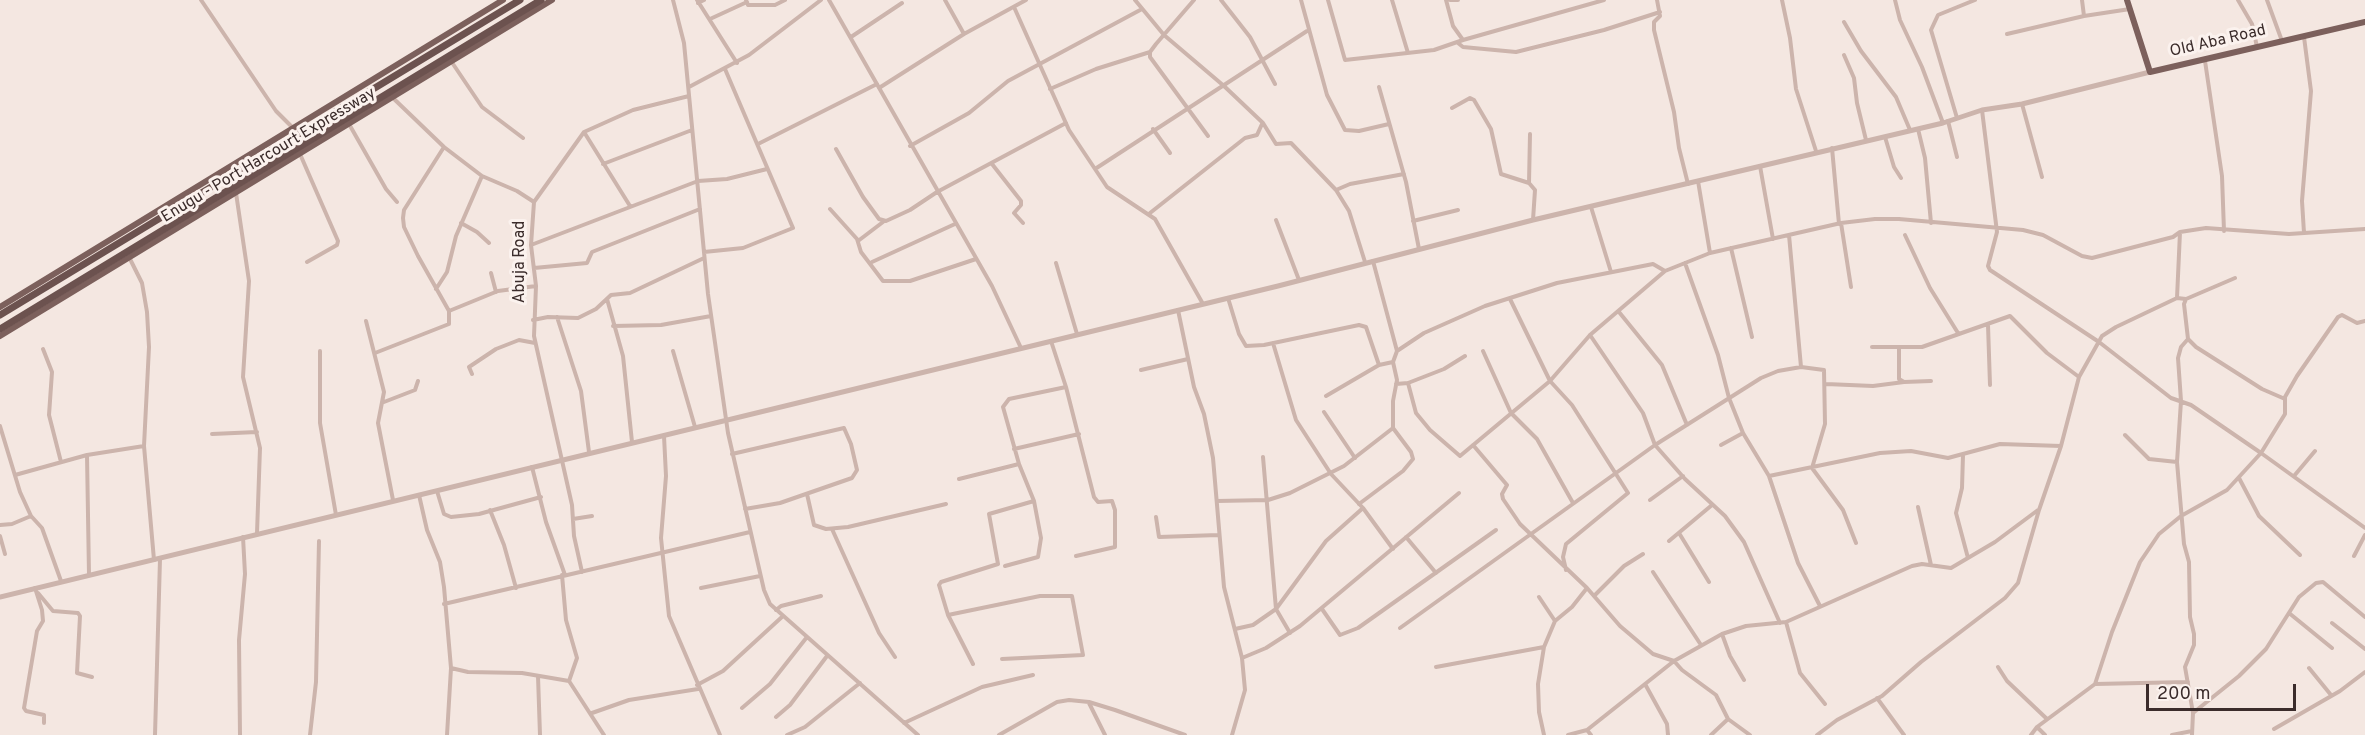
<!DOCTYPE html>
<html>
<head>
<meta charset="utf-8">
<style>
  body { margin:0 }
  #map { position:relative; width:2365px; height:735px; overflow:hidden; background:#f4e7e1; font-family:Overpass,sans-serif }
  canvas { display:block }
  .scale { position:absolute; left:2146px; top:684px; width:150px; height:27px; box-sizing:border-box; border:3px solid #3b2c2b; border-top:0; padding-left:8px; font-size:18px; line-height:21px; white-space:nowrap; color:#3b2c2b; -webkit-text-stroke:4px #fbf2ee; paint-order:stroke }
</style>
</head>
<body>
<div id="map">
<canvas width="2365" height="735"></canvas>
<div class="scale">200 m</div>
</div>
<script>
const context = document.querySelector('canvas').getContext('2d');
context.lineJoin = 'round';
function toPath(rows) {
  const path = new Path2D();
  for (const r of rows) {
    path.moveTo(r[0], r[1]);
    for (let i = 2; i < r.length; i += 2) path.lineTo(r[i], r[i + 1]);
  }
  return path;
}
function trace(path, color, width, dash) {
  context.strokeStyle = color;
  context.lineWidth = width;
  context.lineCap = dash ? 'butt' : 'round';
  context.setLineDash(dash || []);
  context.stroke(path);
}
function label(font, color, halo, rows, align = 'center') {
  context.font = font + ' Overpass,sans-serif';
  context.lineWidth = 6;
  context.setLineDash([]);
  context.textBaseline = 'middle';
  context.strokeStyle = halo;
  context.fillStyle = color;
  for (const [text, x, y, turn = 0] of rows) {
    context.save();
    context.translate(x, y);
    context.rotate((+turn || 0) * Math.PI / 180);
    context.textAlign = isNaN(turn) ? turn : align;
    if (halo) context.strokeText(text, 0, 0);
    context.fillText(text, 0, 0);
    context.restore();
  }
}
const minor = toPath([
  [201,0,276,111,293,128],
  [673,0,684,43,708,294,728,433,764,590,770,604,918,735],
  [697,0,737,63],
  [746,0,748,5,775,5,785,0],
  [829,0,992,286,1021,348],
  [945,0,964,34],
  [1135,0,1164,35,1224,86,1263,123,1276,144,1291,143,1336,190,1349,211,1365,262],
  [1194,0,1156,44,1150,52,1150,57,1208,136],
  [1221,0,1250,37,1275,84],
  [1301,0,1327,95,1345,130,1359,131,1389,124],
  [1328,0,1345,60,1434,50,1463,40,1453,26,1446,0],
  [1392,0,1408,53],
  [1450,0,1458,0],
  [1657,0,1660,16,1654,22,1654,30,1674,112,1679,148,1688,184],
  [1782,0,1790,38,1796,89,1816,151],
  [1895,0,1900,20,1922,67,1943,123],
  [2082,0,2084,16,2130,9],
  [2238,0,2252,24,2257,47],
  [2267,0,2282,41],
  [698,3,704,0],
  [1014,7,1069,130,1107,187,1155,219,1203,304],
  [710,19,747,2],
  [1844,22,1861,51,1896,97,1910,130],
  [2007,34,2084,16],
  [851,37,902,3],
  [1463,40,1604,0],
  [1458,43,1463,47,1516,52,1604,30,1660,12],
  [1844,55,1854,78,1857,103,1866,140],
  [451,61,482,107,523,138],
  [2205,61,2222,176,2224,231],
  [689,87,749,55,821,0],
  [1379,87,1406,182,1419,249],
  [879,88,964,34,1026,0],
  [1050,89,1096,69,1150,52],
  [393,98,444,147,482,176,517,191,534,202],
  [2022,104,2042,177],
  [1452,108,1470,98,1474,100,1491,129,1501,174,1529,183,1535,190,1533,220],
  [1982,110,1997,232,1988,266,1990,270,2099,342,2171,398,2191,405,2261,453,2365,528],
  [1957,118,1931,30,1938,15,1975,0],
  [1948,121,1957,157],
  [349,124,386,189,397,202],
  [1153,129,1170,153],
  [1918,129,1925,158,1931,223],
  [584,132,630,206],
  [1885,137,1894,167,1901,178],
  [758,144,877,84],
  [910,146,969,113,1008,81,1142,9],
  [1832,148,1839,224],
  [836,149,863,197,879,219,886,221,910,210,937,192,1066,123],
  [300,154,338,241,337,245,307,262],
  [603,164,692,130],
  [992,164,1021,201,1021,205,1014,213,1023,223],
  [1760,166,1773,239],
  [1095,169,1307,31],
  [1698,181,1710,253],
  [1529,183,1530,134],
  [1336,190,1350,184,1404,174],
  [236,193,249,281,243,377,260,448,257,533],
  [534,202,531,245,536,286,534,336,572,505,574,536,582,572],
  [534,202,584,132,633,110,689,96],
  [1591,207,1611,272],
  [830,209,857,239,861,252,883,281,910,281,976,259],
  [1150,213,1245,138,1257,135,1262,124],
  [1276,220,1299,280],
  [1413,221,1458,210],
  [461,223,477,232,489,243],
  [1841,223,1851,287],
  [2304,233,2302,201,2311,91,2304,37],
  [1789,235,1801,367],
  [1905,235,1930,288,1958,333],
  [858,241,883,222],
  [531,245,698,181,727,179,767,169],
  [1731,248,1752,337],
  [704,252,743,248,793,228,725,69],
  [129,257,142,283,147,312,149,347,144,446,154,560],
  [872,262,955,224],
  [1056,263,1077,334],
  [1685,263,1718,355,1729,398,1743,433,1769,476,1798,563,1820,606],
  [534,268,587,263,592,252,700,209],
  [491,273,496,292],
  [436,289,447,272,456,236,482,176],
  [1228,298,1239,334,1246,346,1264,345,1359,325,1366,327,1379,365,1393,362],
  [2177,298,2186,299,2184,304,2188,339,2181,347,2178,358,2181,401,2177,462,2184,544,2189,562,2190,617,2194,634,2194,645,2185,667,2193,713,2192,735],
  [607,299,623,356,632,442],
  [1510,299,1550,381,1572,405,1628,493,1566,544,1563,557,1566,570],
  [2186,299,2235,278],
  [1178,310,1194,387,1204,414,1213,458,1224,587,1242,658,1245,690,1232,735],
  [449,311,498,291,536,286],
  [1619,312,1662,365,1687,425],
  [557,317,581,391,589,452],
  [533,320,548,317,578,318,596,309,611,295,630,293,704,258],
  [366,321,384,392,378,423,393,500],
  [1988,325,1990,385],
  [613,326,661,325,711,316],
  [1590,335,1643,413,1655,445,1685,479,1725,516,1744,542,1780,623],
  [2188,339,2196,347,2262,389,2285,399],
  [1051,341,1066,387,1094,497,1098,502,1112,501,1115,510,1115,547,1076,556],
  [1872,347,1922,347,2010,316,2047,353,2079,377],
  [43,349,52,372,49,415,61,462],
  [1899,349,1899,379,1904,382,1931,381],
  [320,351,320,423,336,515],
  [673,351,695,427],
  [1397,351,1424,333,1485,306,1557,283,1653,264,1665,271,1710,253,1841,223,1875,219,1899,219,2023,230,2043,235,2082,256,2092,258,2173,237,2180,232],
  [1483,351,1511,413,1537,439,1573,503],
  [375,353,449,324,449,311,418,256,404,227,403,218,404,210,444,147],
  [1141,370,1188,359],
  [472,374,469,367,496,349,519,340,535,343],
  [1408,383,1416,413,1430,430,1460,456,1550,381,1590,335,1665,271],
  [1396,384,1408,383,1444,369,1465,356],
  [1826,384,1873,386,1904,382],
  [1326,396,1379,365],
  [384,402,415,390,418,381],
  [1324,412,1355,458],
  [0,426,20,492,31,516,42,528,61,581],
  [212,434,257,432],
  [2125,435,2149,459,2177,462],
  [664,436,666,476,661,538,669,616,720,735],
  [1473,445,1507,485,1502,494,1503,499,1520,524,1587,588,1620,626,1653,654,1674,661,1682,670,1716,695,1728,719,1750,735],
  [1721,445,1743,433],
  [1014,449,1079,434],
  [732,454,844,428,851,444,857,470,852,478,780,503,745,509],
  [87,455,89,575],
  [1963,455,1962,488,1956,513,1968,558],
  [1263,457,1276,609,1290,633],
  [532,467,546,522,565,575],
  [15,475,87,455,144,446],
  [1769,476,1880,453,1911,451,1948,458,2000,444,2061,446],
  [2294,476,2315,451],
  [2239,478,2259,516,2300,555],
  [959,479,1019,464],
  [437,491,444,514,451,517,479,514,541,497],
  [807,494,814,525,826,529,848,527,946,504],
  [419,495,427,530,440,562,444,587,451,668,447,735],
  [1650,500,1683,476],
  [1217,501,1268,500,1290,493,1344,466,1393,428,1393,401,1397,380,1393,362,1397,351,1373,261],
  [1359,504,1403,471,1413,459,1411,452,1393,428],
  [1918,507,1931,565],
  [1363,508,1393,549],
  [490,510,504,545,516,588],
  [1156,517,1159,537,1218,535],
  [573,519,592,516],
  [0,525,12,524,31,516],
  [832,529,879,633,895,657],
  [1679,533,1709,582],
  [0,536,5,554],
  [1406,537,1436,573],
  [1669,541,1712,505],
  [2354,556,2365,535],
  [1005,566,1038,557,1041,538,1034,501,1019,464,1003,407,1009,399,1066,387],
  [1653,572,1701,645],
  [562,575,566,620,577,658,569,681],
  [35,588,42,610,43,621,37,631,24,708,26,711,44,715,44,723],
  [701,588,760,576],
  [38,593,53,611,78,613,80,616,77,673,92,677],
  [1594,596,1624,566,1643,554],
  [1539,597,1555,621],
  [444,604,750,532],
  [1322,609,1340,635,1358,628,1496,530],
  [776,610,781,606,821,596],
  [2289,613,2332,648],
  [948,615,1040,596,1072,596,1083,655,1002,659],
  [1786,622,1800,673,1825,704],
  [2332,623,2365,649],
  [1400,628,1655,445,1761,378,1778,371,1801,367,1824,370,1825,424,1812,468,1843,510,1856,543],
  [1235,629,1253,625,1276,609,1326,541,1363,508,1331,474,1296,420,1273,343],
  [1722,634,1730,656,1744,680],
  [1242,658,1266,648,1300,626,1459,493],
  [973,664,948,615,939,585,941,582,998,564,989,514,1034,501],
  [1436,667,1544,647],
  [1998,667,2007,681,2047,719],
  [451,668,468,672,522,673,569,681,604,735],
  [2309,668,2331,695],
  [538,676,540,735],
  [1645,684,1667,724,1668,735],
  [2095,684,2188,682],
  [697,685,723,671,783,616],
  [1877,698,1904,735],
  [1089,703,1105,735],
  [742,708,770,684,807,637],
  [592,713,629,700,698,689],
  [2193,713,2239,676,2266,649,2299,597,2316,583,2323,582,2365,617],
  [776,717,790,705,827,656],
  [904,723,982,687,1033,675],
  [2037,727,2045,735],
  [2274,729,2340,691,2365,672],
  [1587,730,1591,735],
  [155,735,160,559],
  [240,735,239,640,245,574,243,537],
  [310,735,316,682,319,541],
  [787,735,805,727,860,683],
  [999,735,1057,702,1069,700,1089,702,1115,710,1185,735],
  [1544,735,1539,712,1538,684,1544,647,1555,621,1572,607,1587,588],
  [1568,735,1587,730,1674,661,1722,634,1746,626,1786,622,1912,566,1922,564,1951,568,1995,542,2038,510],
  [1711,735,1728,719],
  [1817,735,1837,720,1882,696,1921,662,2005,598,2018,583,2039,510,2061,446,2079,377,2102,336,2116,327,2177,298,2180,232,2206,228,2289,234,2365,229],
  [2031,735,2037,727,2095,684,2112,632,2140,562,2159,534,2181,516,2227,490,2261,453,2285,414,2285,397,2297,376,2338,317,2342,315,2357,323,2365,321],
  [2172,735,2192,731]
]);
const tertiary = toPath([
  [0,597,1278,286,1533,220,1943,123,1982,110,2022,104,2150,72]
]);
const primary = toPath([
  [2127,0,2150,72,2365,22],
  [0,307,503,0],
  [0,336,552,0]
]);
const trunk = toPath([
  [0,315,520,0],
  [0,329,541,0]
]);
const streetNames = [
  ["Old Aba Road",2218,42,-13],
  ["Enugu - Port Harcourt Expressway",269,156,-31],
  ["Abuja Road",521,262,-90]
];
trace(minor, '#ccb4ac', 4);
trace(tertiary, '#ccb4ac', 5);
trace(primary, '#7c605c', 6);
trace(trunk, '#6c524f', 7);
label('16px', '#3b2c2b', '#fbf2ee', streetNames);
</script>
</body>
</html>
